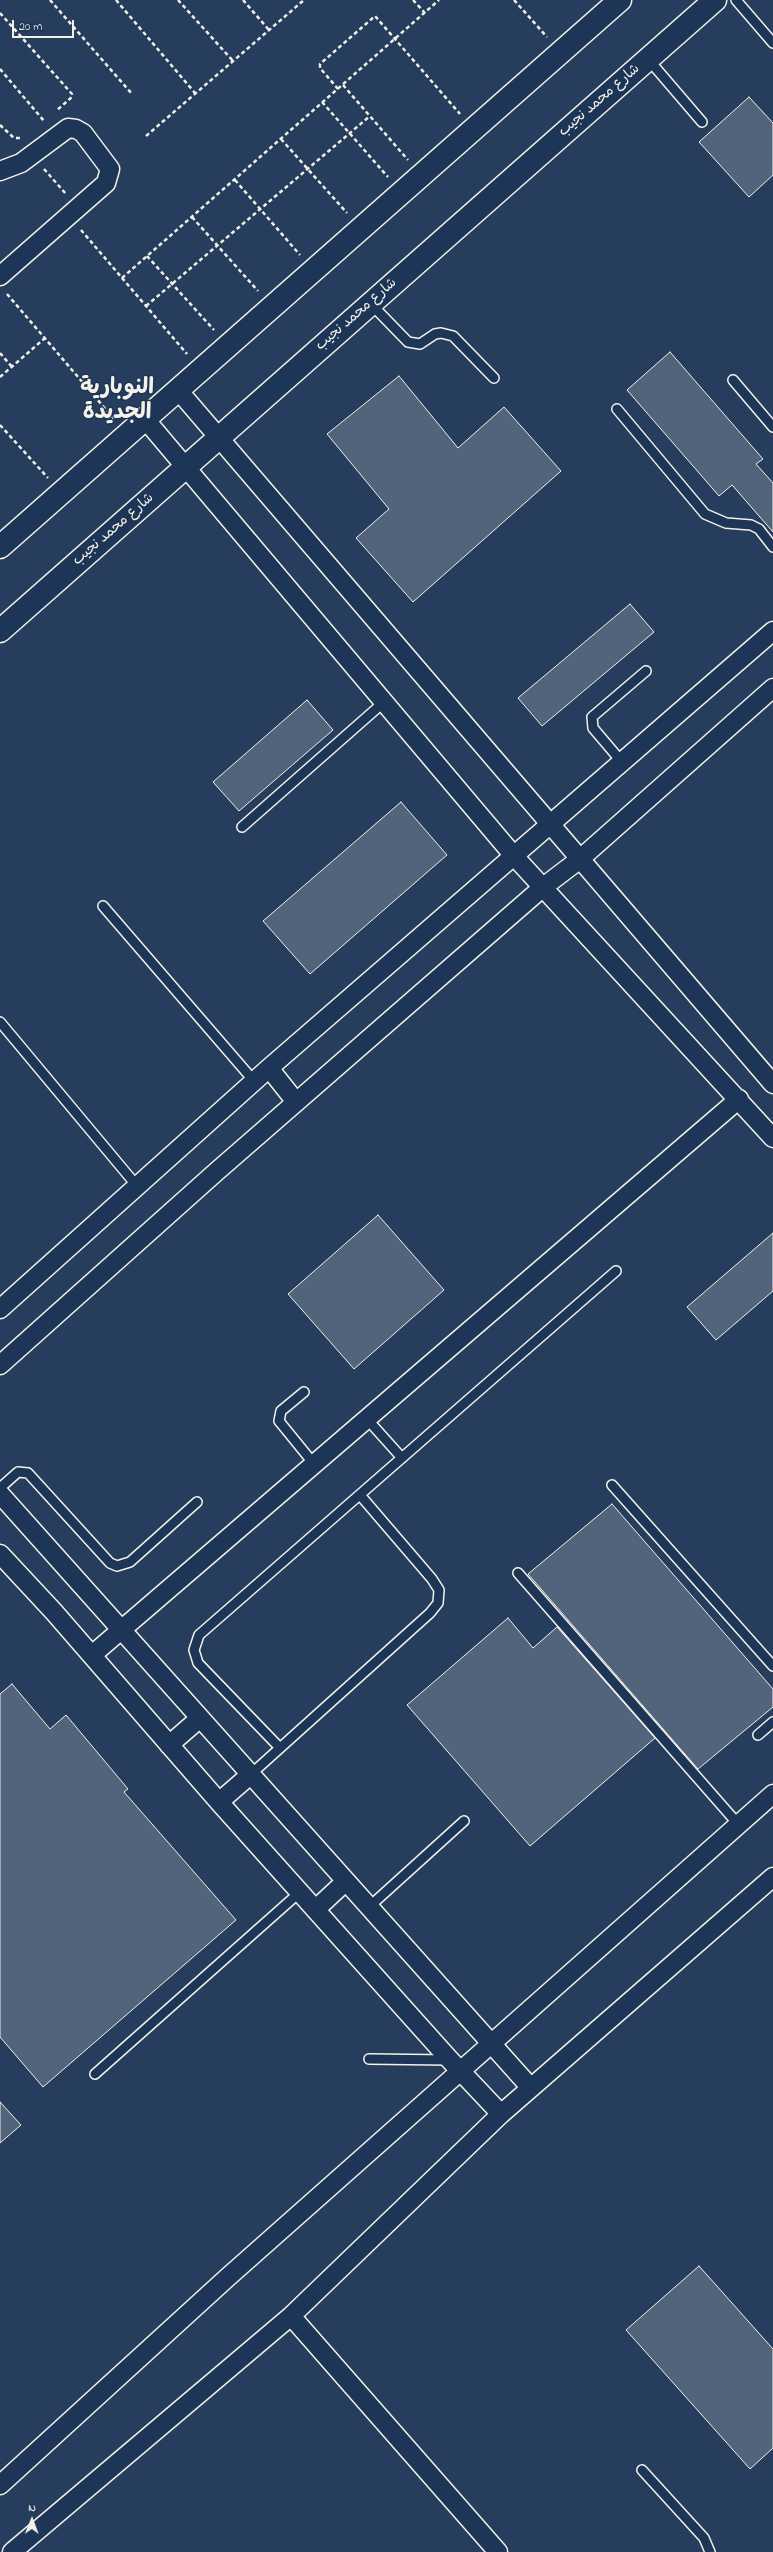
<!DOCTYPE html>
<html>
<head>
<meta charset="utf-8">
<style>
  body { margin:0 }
  #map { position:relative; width:773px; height:2552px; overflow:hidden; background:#263d5d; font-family:"Indie Flower",sans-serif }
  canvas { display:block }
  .north { position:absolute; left:12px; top:2500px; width:40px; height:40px; -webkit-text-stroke:3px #1d3557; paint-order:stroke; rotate:1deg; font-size:11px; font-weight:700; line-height:16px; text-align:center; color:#f4f1e8 }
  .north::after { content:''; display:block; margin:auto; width:14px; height:18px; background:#f4f1e8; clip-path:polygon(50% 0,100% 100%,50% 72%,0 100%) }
  .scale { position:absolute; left:12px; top:20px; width:62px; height:18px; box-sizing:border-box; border:2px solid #f4f1e8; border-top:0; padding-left:5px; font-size:12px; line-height:14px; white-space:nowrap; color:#f4f1e8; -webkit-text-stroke:3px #1d3557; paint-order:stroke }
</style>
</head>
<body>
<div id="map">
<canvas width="773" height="2552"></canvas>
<div class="north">N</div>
<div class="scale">20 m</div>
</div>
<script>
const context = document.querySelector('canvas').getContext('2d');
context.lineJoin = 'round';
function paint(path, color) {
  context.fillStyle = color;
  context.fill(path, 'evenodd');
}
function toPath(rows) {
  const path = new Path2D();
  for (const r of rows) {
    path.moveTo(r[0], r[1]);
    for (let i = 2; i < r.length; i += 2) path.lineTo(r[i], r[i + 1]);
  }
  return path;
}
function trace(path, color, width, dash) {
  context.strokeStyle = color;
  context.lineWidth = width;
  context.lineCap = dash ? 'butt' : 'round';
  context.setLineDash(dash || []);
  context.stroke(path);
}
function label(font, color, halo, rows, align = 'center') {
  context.font = font + ' "Indie Flower","Playpen Sans Arabic",sans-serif';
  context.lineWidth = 3;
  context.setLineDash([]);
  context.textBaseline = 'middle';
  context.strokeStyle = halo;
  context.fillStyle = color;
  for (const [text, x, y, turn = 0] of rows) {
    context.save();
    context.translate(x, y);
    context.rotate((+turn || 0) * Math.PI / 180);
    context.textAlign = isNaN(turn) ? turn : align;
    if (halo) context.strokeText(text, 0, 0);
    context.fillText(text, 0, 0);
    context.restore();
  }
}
const building = toPath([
  [749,97,773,123,773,175,749,197,699,142,749,97],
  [670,352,763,459,756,464,773,483,773,532,732,485,719,496,627,390,670,352],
  [399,376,458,448,504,407,561,471,413,602,356,538,389,509,327,434,399,376],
  [630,604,654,632,542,726,518,698,630,604],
  [307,700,333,730,239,811,213,782,307,700],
  [401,802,447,855,310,974,263,921,401,802],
  [378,1215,444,1290,354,1369,288,1294,378,1215],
  [773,1233,773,1291,716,1340,687,1307,773,1233],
  [612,1504,773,1689,773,1707,698,1769,528,1574,612,1504],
  [508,1618,533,1648,557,1627,655,1738,530,1846,407,1705,508,1618],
  [12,1684,50,1729,66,1715,128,1789,124,1792,236,1920,43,2087,0,2037,0,1694,12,1684],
  [0,2102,21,2125,0,2143,0,2102],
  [699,2266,773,2349,773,2448,750,2469,626,2330,699,2266]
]);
const path = toPath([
  [50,0,132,94],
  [116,0,195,93],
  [178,0,233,61],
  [243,0,269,30],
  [413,0,425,13],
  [514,0,547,37],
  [0,13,72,94,72,97,56,111],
  [0,69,44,121],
  [343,85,408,160],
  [338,89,320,68,320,64,375,16,460,114],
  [322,102,388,177],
  [0,125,14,138,20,138],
  [146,136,304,0],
  [281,139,347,213],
  [44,169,66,194],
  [235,180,300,255],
  [192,217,258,291],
  [81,230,187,354],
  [147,256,214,330],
  [122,278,439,0],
  [7,294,114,419],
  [146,306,370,116],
  [0,353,12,367],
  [0,377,45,338],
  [0,425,48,478]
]);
const service = toPath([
  [736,0,773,43],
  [648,59,702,122],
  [371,304,408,342,420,344,435,334,441,333,453,336,494,378],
  [733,380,773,427],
  [617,409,705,514,726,523,751,525,759,529,773,547],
  [621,761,593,728,592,717,646,671],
  [242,827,384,702],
  [103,906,254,1081],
  [0,1022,137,1186],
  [304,1392,281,1411,279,1421,314,1464],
  [367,1419,402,1458],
  [612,1485,773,1666],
  [0,1488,18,1472,28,1473,110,1563,117,1566,130,1562,197,1502],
  [518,1573,738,1824],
  [758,1735,773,1722],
  [280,1748,198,1663,194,1650,199,1635,616,1271],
  [250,1775,430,1613,438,1603,439,1590,432,1579,360,1495],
  [369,1907,464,1821],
  [369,2059,449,2060],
  [95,2074,300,1892],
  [642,2470,704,2538,710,2552]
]);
const minor = toPath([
  [0,171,21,163,68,128,76,129,83,133,110,169,106,183,0,276],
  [178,390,773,1084],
  [145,419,514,856,773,1138],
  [269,1068,296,1102],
  [0,1309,269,1068,773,631],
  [0,1365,216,1172,542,888,580,859,773,688],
  [0,1494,531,2088],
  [0,1554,54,1612,219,1802,450,2060,501,2114],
  [92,1655,739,1099],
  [169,1745,200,1718],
  [219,1802,250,1775],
  [316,1909,346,1881],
  [291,2316,498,2552],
  [0,2485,228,2277,773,1794],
  [12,2552,291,2316,501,2114,773,1877]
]);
const tertiary = toPath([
  [0,547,620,0],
  [0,631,715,0]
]);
const streetNames = [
  ["شارع محمد نجيب",600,101,-41],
  ["شارع محمد نجيب",357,315,-41],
  ["شارع محمد نجيب",114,530,-41]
];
const townNames = [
  ["النوبارية",117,389],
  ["الجديدة",117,414]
];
paint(building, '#52647b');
trace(building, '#f4f1e8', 1);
trace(service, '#f4f1e8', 12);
trace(minor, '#f4f1e8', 21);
trace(tertiary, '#f4f1e8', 25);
trace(path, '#f4f1e8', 2.5, [4, 3]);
trace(service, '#1d3557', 9);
trace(minor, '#1d3557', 18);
trace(tertiary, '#1d3557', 22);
label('14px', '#f4f1e8', '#1d3557', streetNames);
label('bold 22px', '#f4f1e8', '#1d3557', townNames);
</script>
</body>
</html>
